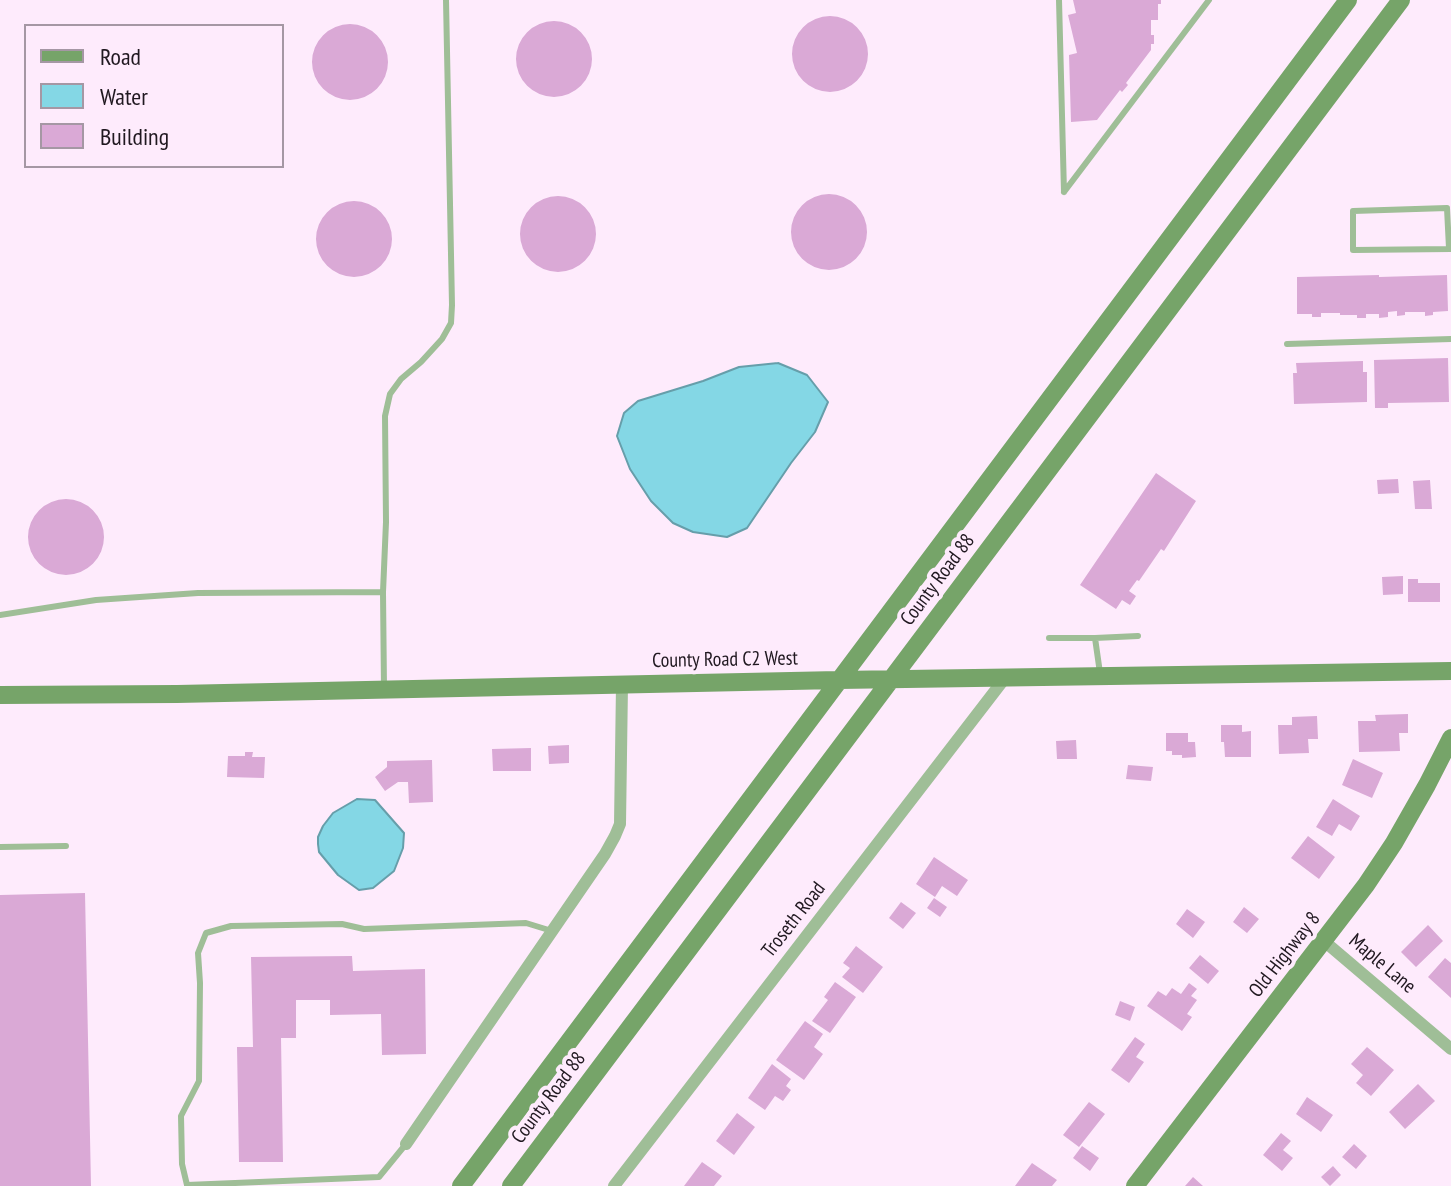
<!DOCTYPE html>
<html>
<head>
<meta charset="utf-8">
<style>
  body { margin:0 }
  #map { position:relative; width:1451px; height:1186px; overflow:hidden; background:#feebfc; font-family:"PT Sans Narrow",sans-serif }
  canvas { display:block }
  .legend { position:absolute; left:24px; top:24px; width:260px; height:144px; box-sizing:border-box; background:#feebfc; border:2px solid #a597a4; margin:0; padding:10px 14px; list-style:none; font-size:24px; color:#201820 }
  .legend li { display:flex; align-items:center; gap:16px; height:40px }
  .legend b { width:40px; border:2px solid #a597a4 }
</style>
</head>
<body>
<div id="map">
<canvas width="1451" height="1186"></canvas>
<ul class="legend">
<li><b style="height:10px;background:#76a469"></b>Road</li>
<li><b style="height:22px;background:#84d7e5"></b>Water</li>
<li><b style="height:22px;background:#daa9d6"></b>Building</li>
</ul>
</div>
<script>
const context = document.querySelector('canvas').getContext('2d');
context.lineJoin = 'round';
function paint(path, color) {
  context.fillStyle = color;
  context.fill(path, 'evenodd');
}
function toPath(rows) {
  const path = new Path2D();
  for (const r of rows) {
    if (r.length === 3) {
      path.moveTo(r[0] + r[2], r[1]);
      path.arc(r[0], r[1], r[2], 0, 2 * Math.PI);
      continue;
    }
    path.moveTo(r[0], r[1]);
    for (let i = 2; i < r.length; i += 2) path.lineTo(r[i], r[i + 1]);
  }
  return path;
}
function trace(path, color, width, dash) {
  context.strokeStyle = color;
  context.lineWidth = width;
  context.lineCap = dash ? 'butt' : 'round';
  context.setLineDash(dash || []);
  context.stroke(path);
}
function label(font, color, halo, rows, align = 'center') {
  context.font = font + ' "PT Sans Narrow",sans-serif';
  context.lineWidth = 8;
  context.setLineDash([]);
  context.textBaseline = 'middle';
  context.strokeStyle = halo;
  context.fillStyle = color;
  for (const [text, x, y, turn = 0] of rows) {
    context.save();
    context.translate(x, y);
    context.rotate((+turn || 0) * Math.PI / 180);
    context.textAlign = isNaN(turn) ? turn : align;
    if (halo) context.strokeText(text, 0, 0);
    context.fillText(text, 0, 0);
    context.restore();
  }
}
const water = toPath([
  [778,363,807,375,828,402,815,432,791,463,747,528,727,537,693,532,673,523,651,501,630,469,617,436,624,413,638,401,703,381,739,367,778,363],
  [357,799,375,800,404,833,403,848,394,871,373,888,359,890,338,875,319,852,318,844,318,837,323,826,333,813,357,799]
]);
const building = toPath([
  [1073,0,1161,0,1161,4,1158,4,1158,20,1151,20,1151,35,1154,35,1154,44,1151,44,1151,50,1126,83,1128,85,1122,92,1120,90,1097,120,1071,122,1069,55,1077,53,1068,15,1076,13],
  [830,54,38],
  [554,59,38],
  [350,62,38],
  [829,232,38],
  [558,234,38],
  [354,239,38],
  [1379,275,1379,277,1447,275,1448,311,1433,312,1433,315,1425,316,1425,312,1405,312,1405,315,1397,316,1397,311,1388,312,1388,317,1379,318,1379,314,1366,314,1366,318,1357,318,1357,315,1340,315,1340,313,1321,313,1321,317,1312,317,1312,314,1297,314,1297,277],
  [1448,358,1449,402,1388,403,1388,408,1375,408,1374,360],
  [1363,361,1363,372,1367,372,1367,402,1294,404,1293,373,1297,373,1296,363],
  [1156,473,1196,501,1164,551,1161,549,1139,581,1137,580,1129,591,1136,596,1130,605,1122,600,1116,609,1080,585],
  [1398,479,1399,493,1378,494,1377,480],
  [1430,480,1432,509,1415,509,1413,481],
  [66,537,38],
  [1403,576,1403,594,1383,595,1382,577],
  [1408,579,1418,579,1418,583,1440,583,1440,602,1408,602],
  [1408,714,1408,733,1399,733,1400,751,1359,752,1358,721,1376,721,1375,715],
  [1317,716,1318,739,1308,739,1309,753,1279,754,1278,725,1292,725,1292,717],
  [1221,725,1242,725,1242,732,1251,731,1251,757,1225,757,1224,742,1221,742],
  [1166,733,1188,733,1188,742,1195,742,1196,757,1182,758,1182,755,1172,755,1172,751,1166,751],
  [1076,740,1077,759,1057,759,1056,741],
  [569,745,569,763,549,764,548,746],
  [531,748,531,771,493,771,492,749],
  [245,752,253,752,252,757,265,757,264,778,227,777,228,756,245,756],
  [1353,759,1383,773,1372,798,1342,785],
  [432,760,433,802,409,803,408,782,398,782,385,791,375,777,387,767,387,761],
  [1128,765,1153,767,1151,781,1126,779],
  [1333,799,1360,816,1351,831,1339,824,1332,836,1316,827],
  [1308,836,1335,857,1319,879,1291,858],
  [934,857,968,880,957,896,942,886,935,897,916,884],
  [85,893,91,1186,0,1186,0,895],
  [934,898,947,907,940,917,927,908],
  [901,902,916,913,903,929,889,918],
  [1244,907,1259,919,1247,933,1233,922],
  [1187,909,1205,922,1193,938,1176,924],
  [1428,925,1443,941,1416,967,1401,952],
  [856,946,883,967,863,993,842,977,850,968,843,963],
  [1200,955,1219,971,1208,984,1189,968],
  [352,956,353,971,425,969,426,1054,382,1055,381,1014,330,1015,330,1000,296,1000,296,1038,281,1038,283,1162,239,1162,237,1047,253,1047,251,957],
  [1445,958,1451,963,1451,998,1428,977],
  [835,982,856,997,830,1033,812,1021,828,1000,824,997],
  [1189,983,1197,989,1191,996,1197,1000,1187,1014,1192,1017,1182,1031,1147,1006,1158,991,1166,996,1172,988,1181,994],
  [1120,1001,1135,1007,1130,1021,1115,1015],
  [805,1021,823,1034,814,1047,823,1054,804,1080,776,1060],
  [1135,1037,1145,1044,1136,1057,1144,1062,1129,1083,1111,1070],
  [1367,1047,1394,1070,1371,1096,1356,1083,1363,1075,1351,1064],
  [772,1064,791,1079,786,1086,791,1090,783,1101,775,1096,765,1110,748,1098],
  [1418,1084,1435,1101,1405,1129,1389,1112],
  [1307,1097,1333,1115,1321,1132,1296,1114],
  [1089,1102,1105,1114,1079,1147,1063,1135],
  [737,1113,755,1127,734,1155,716,1141],
  [1281,1133,1291,1141,1283,1150,1293,1158,1282,1171,1263,1155],
  [1354,1144,1367,1156,1356,1169,1342,1157],
  [1082,1146,1099,1158,1090,1171,1073,1158],
  [702,1162,722,1176,714,1186,684,1186],
  [1032,1163,1057,1180,1052,1186,1015,1186],
  [1333,1166,1341,1175,1330,1186,1321,1177],
  [1193,1177,1203,1186,1185,1186]
]);
const lane = toPath([
  [1059,0,1064,192],
  [1064,192,1209,0],
  [1449,248,1447,208,1353,211,1353,250,1451,249],
  [1287,344,1451,339],
  [383,592,386,522,385,416,390,394,401,379,421,362,442,339,451,323,452,305,446,0],
  [0,615,96,600,198,593,383,592,384,688],
  [1049,638,1095,638,1100,673],
  [1095,638,1138,636],
  [0,847,66,846],
  [406,1144,379,1177,187,1185,182,1164,181,1116,199,1081,200,983,198,953,206,933,231,926,342,924,364,929,526,923,552,931]
]);
const street = toPath([
  [1324,941,1451,1049],
  [406,1144,605,854,615,836,620,824,622,685],
  [614,1186,1005,678]
]);
const secondary = toPath([
  [0,695,177,694,838,680,1451,671],
  [461,1186,1348,0],
  [511,1186,1401,0],
  [1135,1186,1366,885,1394,843,1427,785,1451,738]
]);
const streetNames = [
  ["County Road 88",938,580,-53],
  ["County Road C2 West",725,660,-1],
  ["Troseth Road",794,920,-52],
  ["Old Highway 8",1285,955,-52],
  ["Maple Lane",1382,964,40],
  ["County Road 88",549,1098,-53]
];
paint(water, '#84d7e5');
trace(water, '#669eaa', 2);
paint(building, '#daa9d6');
trace(lane, '#9fbe97', 6);
trace(street, '#9fbe97', 12);
trace(secondary, '#76a469', 18);
label('20px', '#201820', '#feebfc', streetNames);
</script>
</body>
</html>
